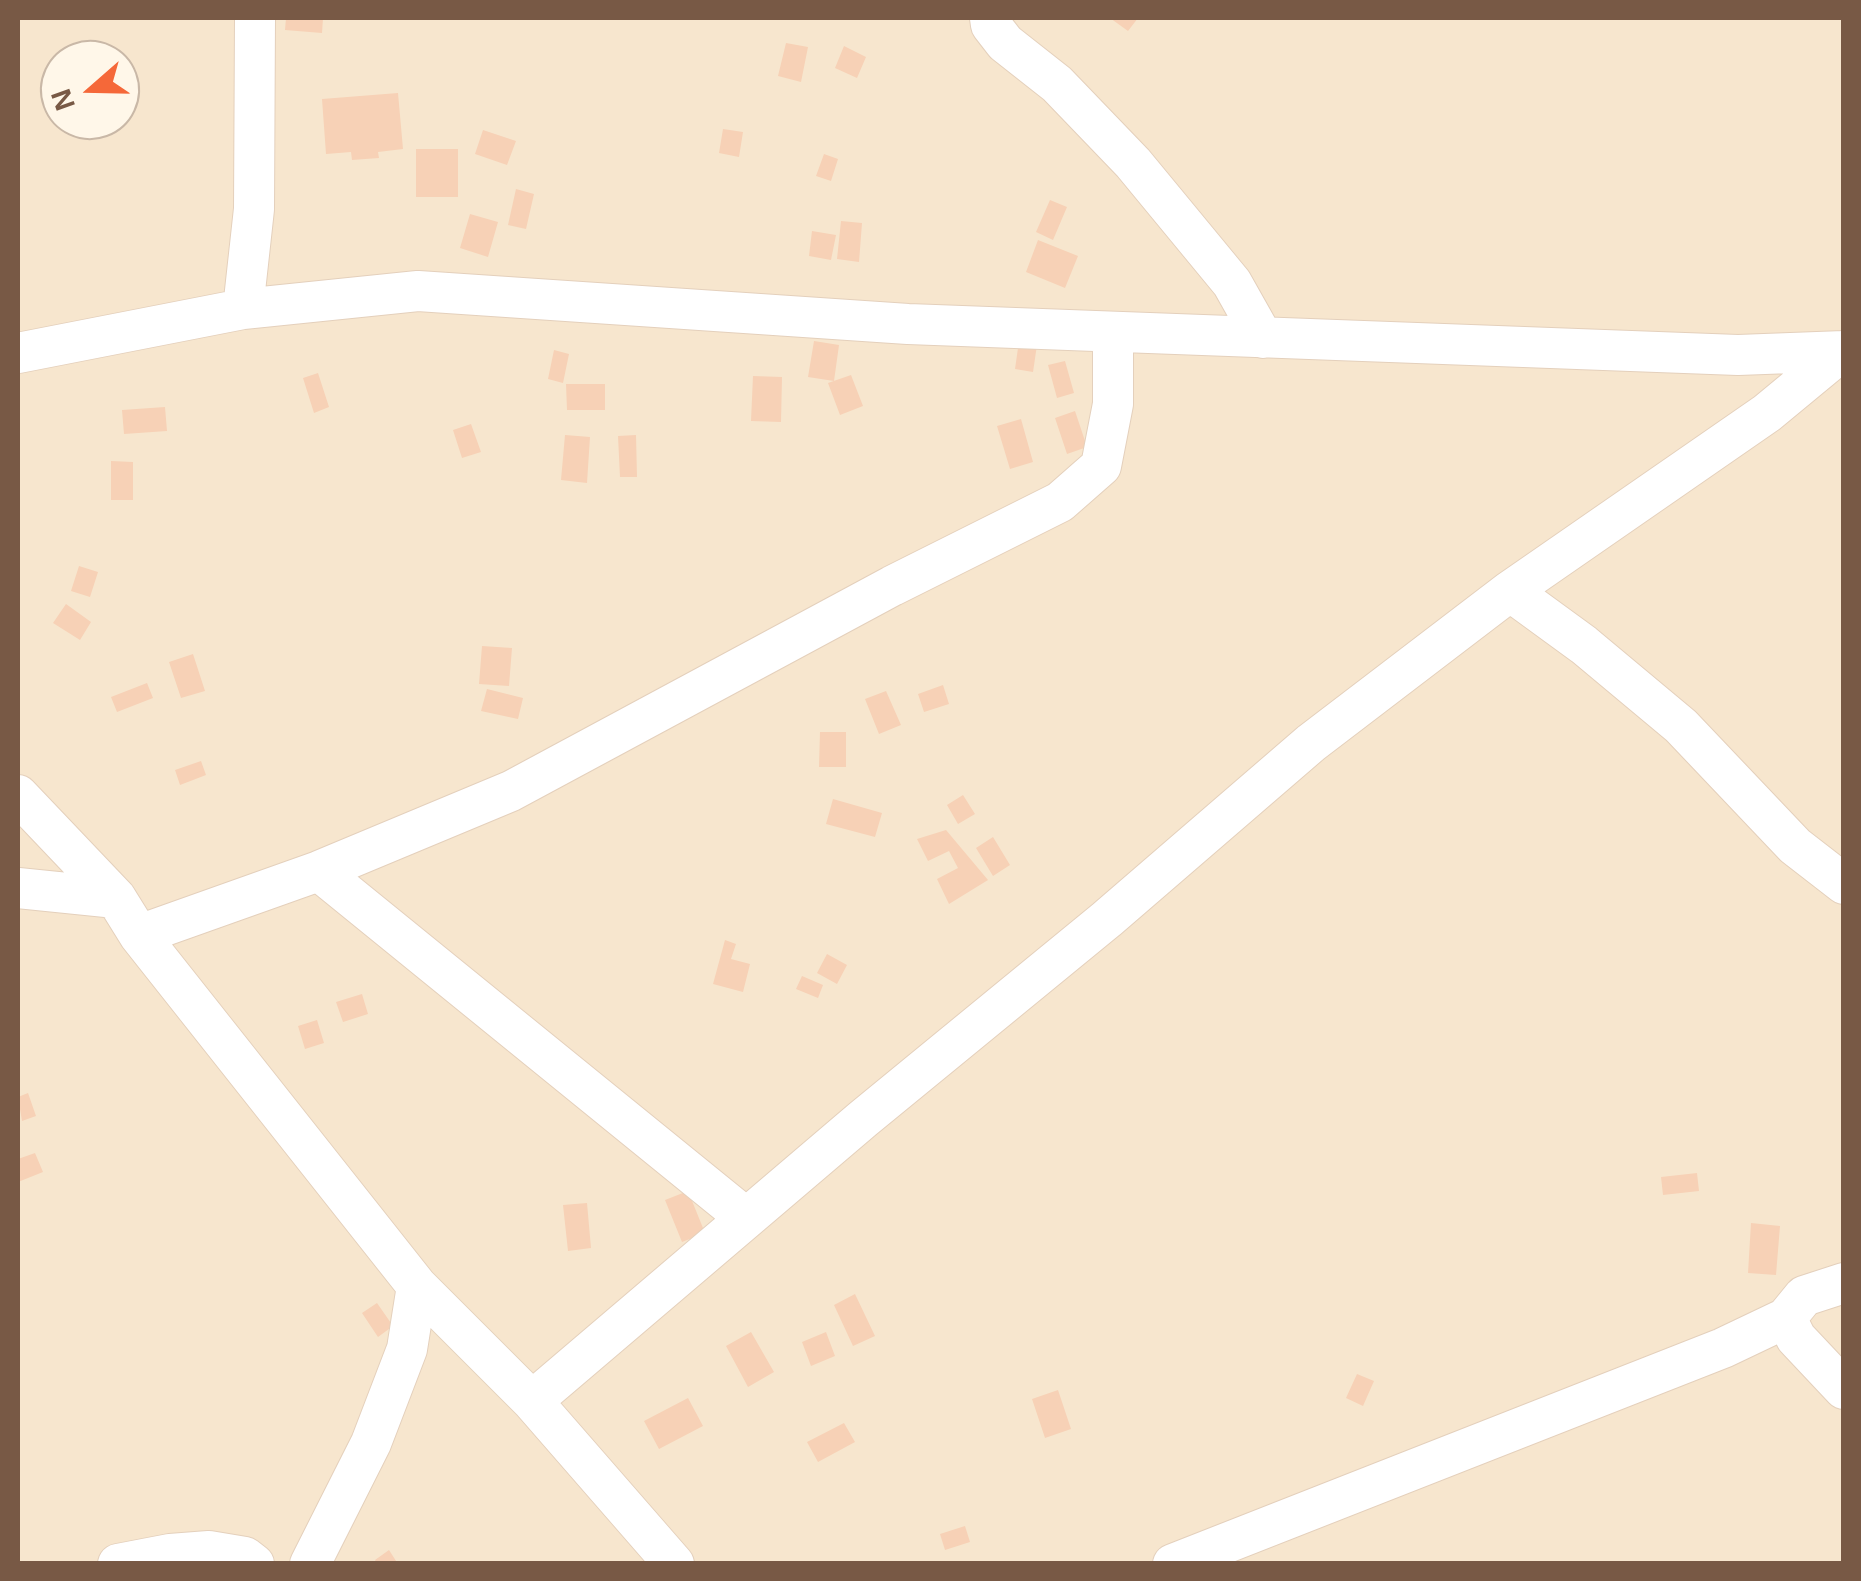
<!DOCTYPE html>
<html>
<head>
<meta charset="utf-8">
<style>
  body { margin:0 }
  #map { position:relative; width:1861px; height:1581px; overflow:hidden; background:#fff4e1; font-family:Arial,sans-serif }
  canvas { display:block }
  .frame { position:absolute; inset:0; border:20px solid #785945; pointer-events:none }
  .north { position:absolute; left:40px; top:40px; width:100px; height:100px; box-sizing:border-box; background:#fff7e9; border:2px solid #c9b8a7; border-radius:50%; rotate:250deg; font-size:28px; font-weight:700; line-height:40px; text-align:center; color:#785945 }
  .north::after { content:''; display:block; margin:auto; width:35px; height:45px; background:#f56839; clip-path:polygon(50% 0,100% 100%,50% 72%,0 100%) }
</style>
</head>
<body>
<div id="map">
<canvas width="1861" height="1581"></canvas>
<div class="frame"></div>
<div class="north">N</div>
</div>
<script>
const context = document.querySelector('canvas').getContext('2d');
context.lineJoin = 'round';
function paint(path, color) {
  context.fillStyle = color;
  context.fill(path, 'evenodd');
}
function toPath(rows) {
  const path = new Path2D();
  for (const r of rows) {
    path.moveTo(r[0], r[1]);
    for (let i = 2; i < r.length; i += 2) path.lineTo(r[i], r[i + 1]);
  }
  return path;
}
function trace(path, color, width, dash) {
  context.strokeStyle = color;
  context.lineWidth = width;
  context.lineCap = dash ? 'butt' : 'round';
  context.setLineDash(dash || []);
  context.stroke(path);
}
const residential = toPath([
  [18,18,1843,18,1843,1563,18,1563],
  [60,60,120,60,120,120,60,120]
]);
const building = toPath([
  [286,18,323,18,322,33,285,30],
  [1110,18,1138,18,1128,31],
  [786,43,808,47,801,82,778,76],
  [844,46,866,57,857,78,835,68],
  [398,93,403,149,378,152,379,158,352,160,351,152,326,154,322,99],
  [723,129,743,132,739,157,719,153],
  [483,130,516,141,507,165,475,154],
  [416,149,458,149,458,197,416,197],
  [824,154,838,159,831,181,816,176],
  [516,189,534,194,526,229,508,225],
  [1050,200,1067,207,1053,240,1036,232],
  [470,214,498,222,488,257,460,248],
  [841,221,862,223,859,262,837,259],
  [812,231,836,235,831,260,809,256],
  [1038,240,1078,256,1065,288,1026,272],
  [814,341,839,345,834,381,808,377],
  [1019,341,1037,345,1033,372,1015,369],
  [554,350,569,354,563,383,548,379],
  [1065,361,1074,393,1057,398,1048,365],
  [318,373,329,407,314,413,303,378],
  [851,375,863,406,840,415,828,383],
  [753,376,782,377,781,422,751,421],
  [566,384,605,384,605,410,567,410],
  [165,407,167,431,124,434,122,410],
  [1075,411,1087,447,1067,454,1055,418],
  [1021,419,1033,462,1010,469,997,426],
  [471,424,481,452,462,458,453,430],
  [565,435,590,437,587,483,561,480],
  [636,435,637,477,620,477,618,436],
  [111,461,133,462,133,500,111,500],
  [79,566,98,572,90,597,71,591],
  [66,604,91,622,80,640,53,623],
  [482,646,512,648,509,686,479,684],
  [193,654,205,691,181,698,169,662],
  [147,683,153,698,117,712,111,697],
  [943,685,949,704,924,712,918,694],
  [487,689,523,698,518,719,481,711],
  [886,691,901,725,879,734,865,699],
  [820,732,846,732,846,767,819,767],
  [201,761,206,775,180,785,175,770],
  [963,795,975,814,958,824,947,805],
  [833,799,882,813,875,837,826,824],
  [946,830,988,880,949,904,937,879,958,868,949,851,928,861,917,839],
  [993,837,1010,865,993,876,976,848],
  [725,940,736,944,731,959,750,964,743,992,713,984],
  [827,954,847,965,837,984,817,973],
  [802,976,823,985,818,998,796,989],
  [362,994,368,1014,343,1022,336,1002],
  [317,1020,324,1043,305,1049,298,1026],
  [28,1093,36,1116,22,1121,18,1097],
  [35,1153,43,1172,18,1182,18,1159],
  [1697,1173,1699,1191,1663,1195,1661,1177],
  [688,1191,705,1233,682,1242,665,1200],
  [587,1203,591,1248,568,1251,563,1205],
  [1751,1223,1780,1226,1776,1275,1748,1273],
  [855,1294,875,1336,853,1346,834,1305],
  [377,1303,393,1326,378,1337,362,1313],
  [751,1332,774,1372,748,1387,726,1346],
  [826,1332,835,1356,811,1366,802,1342],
  [1357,1374,1374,1381,1363,1406,1346,1398],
  [1058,1390,1071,1429,1045,1438,1032,1399],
  [688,1398,703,1426,659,1449,644,1421],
  [844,1423,855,1442,818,1462,807,1442],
  [965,1526,970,1542,945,1550,940,1534],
  [389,1550,398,1564,377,1564,375,1560]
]);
const minor = toPath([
  [990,18,991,25,1005,43,1057,84,1133,163,1232,283,1263,338],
  [243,309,254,209,255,18],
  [18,353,243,309,418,291,908,324,1738,355,1844,351],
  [1510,591,1584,645,1681,726,1795,846,1844,884],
  [18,795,116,898,139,935,417,1286,532,1401,674,1564],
  [319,871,746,1218],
  [18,888,116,898],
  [139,935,319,871,511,791,892,586,1060,502,1101,466,1113,404,1113,332],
  [1786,1318,1796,1338,1844,1389],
  [532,1401,863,1119,1107,919,1311,743,1510,591,1767,413,1842,351],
  [118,1564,170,1554,209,1551,245,1557,254,1564],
  [310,1564,371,1443,407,1349,417,1286],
  [1173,1564,1723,1348,1786,1318,1804,1296,1844,1283]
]);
paint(residential, '#f7e6ce');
paint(building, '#f7d1b6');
trace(minor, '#e4d0bc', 42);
trace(minor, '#fff', 40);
</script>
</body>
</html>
